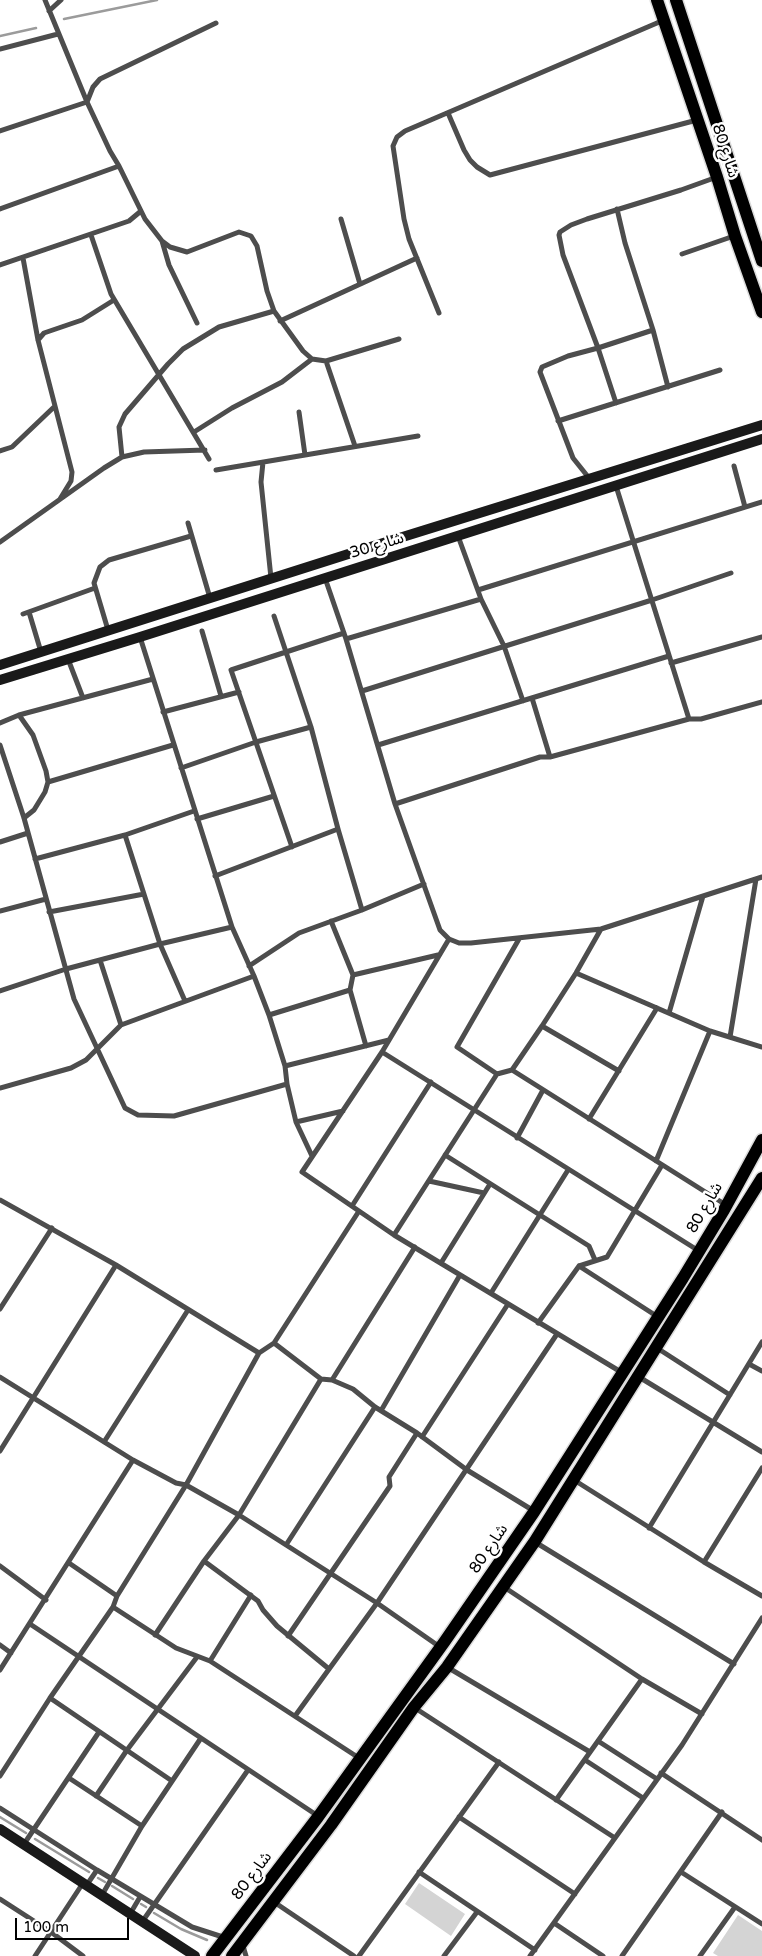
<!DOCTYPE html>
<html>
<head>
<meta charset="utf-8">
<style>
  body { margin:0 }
  #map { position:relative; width:762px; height:1956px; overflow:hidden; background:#fff; font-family:"Varela Round",sans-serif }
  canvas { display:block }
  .scale { position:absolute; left:15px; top:1918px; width:114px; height:22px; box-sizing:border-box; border:2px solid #000; border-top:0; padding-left:6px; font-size:15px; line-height:18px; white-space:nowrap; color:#000; -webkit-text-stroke:4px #fff; paint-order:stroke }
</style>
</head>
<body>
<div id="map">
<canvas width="762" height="1956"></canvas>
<div class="scale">100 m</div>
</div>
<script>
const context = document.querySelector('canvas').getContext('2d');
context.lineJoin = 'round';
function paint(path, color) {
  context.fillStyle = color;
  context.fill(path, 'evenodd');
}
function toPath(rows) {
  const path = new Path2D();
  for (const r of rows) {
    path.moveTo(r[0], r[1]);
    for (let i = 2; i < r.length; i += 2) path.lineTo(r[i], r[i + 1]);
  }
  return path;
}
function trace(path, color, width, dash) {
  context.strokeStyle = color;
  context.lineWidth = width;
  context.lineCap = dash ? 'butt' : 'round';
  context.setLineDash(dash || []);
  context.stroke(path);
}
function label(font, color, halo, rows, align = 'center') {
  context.font = font + ' "Varela Round","Noto Sans Arabic",sans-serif';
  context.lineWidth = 5;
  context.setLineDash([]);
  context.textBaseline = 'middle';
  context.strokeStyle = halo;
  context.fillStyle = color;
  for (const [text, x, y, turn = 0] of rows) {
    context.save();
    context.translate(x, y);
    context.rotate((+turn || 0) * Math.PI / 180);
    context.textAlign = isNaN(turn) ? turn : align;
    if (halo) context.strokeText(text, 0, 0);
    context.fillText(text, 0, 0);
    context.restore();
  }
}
const green = toPath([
  [419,1883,465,1914,451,1936,405,1904],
  [738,1915,762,1931,762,1956,718,1956,713,1953]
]);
const stream = toPath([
  [64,19,157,0],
  [0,36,36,28],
  [0,1817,26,1833],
  [35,1839,89,1872],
  [98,1878,105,1882],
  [112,1886,133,1899],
  [141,1904,146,1907],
  [154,1913,181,1929,207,1940]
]);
const street = toPath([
  [45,0,87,102,110,151,119,166,145,219,162,241,170,247,187,252,239,232,251,236,257,246,267,291,274,311,303,351,312,359,326,361,399,339],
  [49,11,61,0],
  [0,49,58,34],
  [448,113,464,150,470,160,477,167,490,175,697,120],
  [0,131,87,102,93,87,100,79,216,23],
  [0,209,119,166],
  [617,209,625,243,653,330,668,387],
  [341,219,360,284],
  [91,235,111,294,209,459],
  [162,241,169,265,197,323],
  [682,254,734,236],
  [23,258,38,340,72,472,71,481,60,499],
  [0,265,129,221,141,211],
  [439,313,409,239,404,219,393,146,397,137,405,131,664,20],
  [280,321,417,258],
  [38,340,44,333,82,320,114,300],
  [326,361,355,446],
  [616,403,598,348,653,330],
  [299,412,305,455],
  [558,421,720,370],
  [194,432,232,408,282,382,312,359],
  [0,451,12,447,54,407],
  [122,457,119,427,125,414,168,364,183,349,219,327,274,311],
  [263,462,261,482,271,578],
  [734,466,745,507],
  [216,470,418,436],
  [589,478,573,458,540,372,542,367,568,356,598,348,563,255,559,235,560,232,571,225,587,219,681,190,717,177],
  [616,486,689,719],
  [188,523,210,598],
  [458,536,481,599,504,646,523,701],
  [0,542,104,468,122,457,144,452,205,450],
  [325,578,346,639,395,804,440,930,449,939,459,943,471,943,601,929,762,877],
  [478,590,762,502],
  [29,612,41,652],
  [23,614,95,588],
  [274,616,311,727,338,829,362,910],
  [108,630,94,583,100,567,109,560,191,536],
  [202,631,221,696],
  [140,637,232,927,254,976,269,1015,285,1066,287,1084,296,1122,312,1156],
  [346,639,481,599],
  [68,659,83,698],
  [671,663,762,637],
  [362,691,652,600,731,573],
  [532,698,550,757],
  [163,712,239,692],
  [19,715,153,679],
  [0,723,19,715,33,735,46,771,48,782,45,792,34,810,24,818],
  [0,745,24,818,74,999,125,1108,138,1115,174,1116,287,1084],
  [378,745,669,656],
  [181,768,256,742,311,727],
  [48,782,173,745],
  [395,804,540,757,550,757,689,719,701,719,762,702],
  [197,819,274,796],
  [125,835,160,944,185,1001],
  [0,842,28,833],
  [292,847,231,670,344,633],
  [35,859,125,835,194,811],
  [215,876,338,829],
  [0,911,46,899],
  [49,912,144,894],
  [331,921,353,975,350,990,366,1046],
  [449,939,382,1052,302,1172,394,1235,621,1372],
  [100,960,121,1025],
  [249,966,299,933,362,910,424,884],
  [576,973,710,1031,762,1047],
  [353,975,438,955],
  [0,991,66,969,160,944,232,927],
  [669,1013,703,896],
  [269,1015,350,990],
  [542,1026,619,1071],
  [730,1037,756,879],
  [382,1052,699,1251],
  [285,1066,389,1040],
  [512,1070,726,1205],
  [497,1074,457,1047,519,939],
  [0,1088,71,1068,86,1060,121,1025,254,976],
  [589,1119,657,1008],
  [296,1122,343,1111],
  [517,1138,543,1090],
  [445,1155,589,1246,595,1260],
  [656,1161,710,1031],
  [429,1181,484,1193],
  [0,1200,116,1265,259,1353],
  [352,1206,431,1082],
  [394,1235,497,1074,512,1070,542,1026,576,973,601,929],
  [441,1263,490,1184],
  [579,1266,658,1317],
  [491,1293,568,1170],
  [0,1309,52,1228],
  [538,1323,579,1266,607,1257,662,1165],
  [274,1343,321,1379,332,1380,353,1389,375,1407,417,1433,467,1470,534,1511],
  [657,1348,730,1395],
  [749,1364,762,1371],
  [0,1377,133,1460,176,1483,186,1485,239,1515,377,1603,440,1647],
  [639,1377,762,1452],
  [332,1380,415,1247],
  [382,1409,460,1275],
  [422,1437,508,1304],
  [104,1442,188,1310],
  [0,1451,116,1265],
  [574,1480,704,1562,762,1596],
  [649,1528,762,1342],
  [535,1542,734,1664],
  [286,1545,375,1407],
  [204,1561,258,1601,263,1610,277,1626,329,1669],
  [704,1562,762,1468],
  [69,1563,117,1596],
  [0,1566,46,1600],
  [504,1587,642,1679,702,1714],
  [113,1607,176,1648,210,1661,359,1758],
  [30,1624,318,1816],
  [155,1635,204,1561,239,1515,321,1379],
  [288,1636,390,1486,389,1477,417,1433],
  [0,1645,11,1653],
  [210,1661,251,1595],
  [447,1667,590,1752],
  [0,1670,133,1460],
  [50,1698,172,1781],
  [415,1708,615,1838],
  [295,1716,377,1603,557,1334],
  [598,1741,657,1779],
  [585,1760,643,1798],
  [661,1773,762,1840],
  [0,1776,50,1698,113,1607,117,1596,186,1485,259,1353,274,1343,359,1211],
  [69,1778,142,1826],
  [96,1796,127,1750,197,1657],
  [556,1800,642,1679],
  [0,1808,97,1870,192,1927,226,1938],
  [459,1817,575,1894],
  [24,1844,99,1732],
  [419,1872,535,1950],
  [681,1872,762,1924],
  [86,1886,97,1870],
  [102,1895,142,1826,201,1738],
  [0,1899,51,1932,83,1956],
  [274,1902,354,1956],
  [130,1914,140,1897],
  [142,1922,248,1770],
  [554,1923,603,1956],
  [243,1946,246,1956],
  [35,1956,83,1883],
  [359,1956,499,1762],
  [444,1956,477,1912],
  [530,1956,682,1745,762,1618],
  [622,1956,722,1812],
  [700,1956,735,1907]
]);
const secondary = toPath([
  [0,665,364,549,762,425],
  [0,680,140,637,762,439],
  [0,1829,195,1956]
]);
const primary = toPath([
  [657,0,717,177,735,236,762,312],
  [676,0,762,261],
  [212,1956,318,1817,445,1641,534,1512,683,1278,724,1210,762,1140],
  [232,1956,331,1825,414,1707,447,1667,535,1541,762,1178]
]);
const streetNames = [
  ["شارع 80",725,151,72],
  ["شارع 30",377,546,-17],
  ["شارع 80",705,1208,-60],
  ["شارع 80",489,1549,-56],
  ["شارع 80",252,1876,-53]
];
paint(green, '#d4d4d4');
trace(stream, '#9b9b9b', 2.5);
trace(primary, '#dbdbdb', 15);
trace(street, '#4d4d4d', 5);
trace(secondary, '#1a1a1a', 10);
trace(primary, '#000', 12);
label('16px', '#000', '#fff', streetNames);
</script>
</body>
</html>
